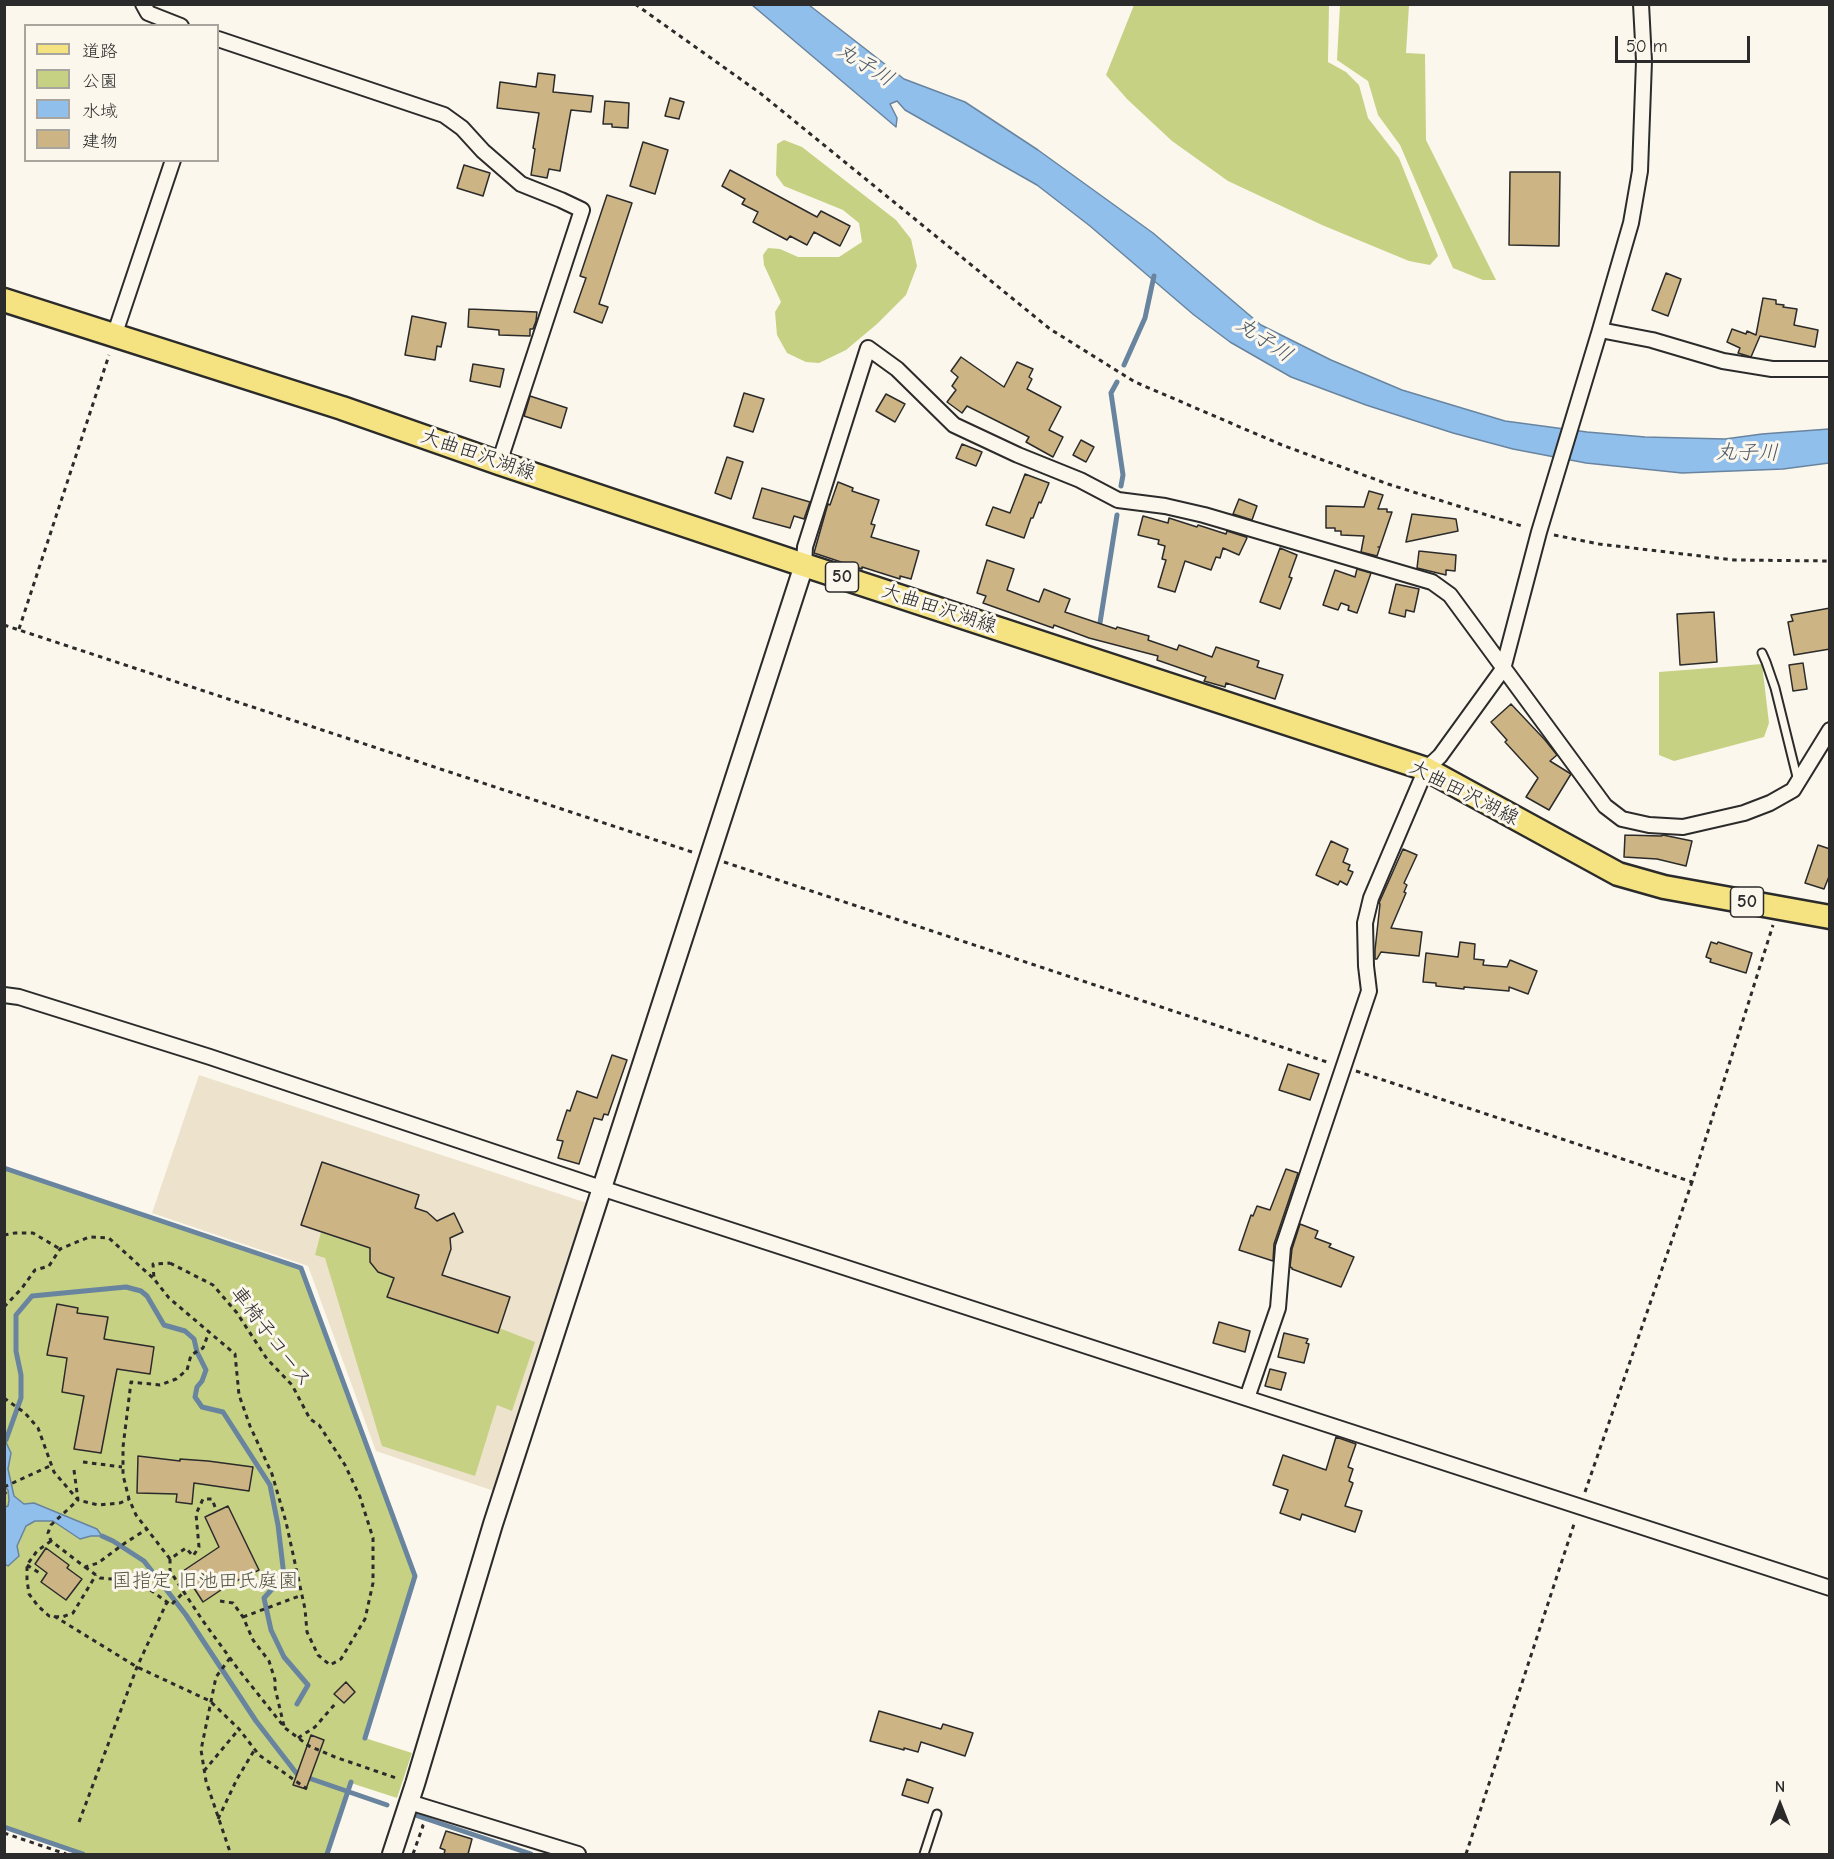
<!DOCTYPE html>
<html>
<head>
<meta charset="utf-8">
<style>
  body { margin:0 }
  #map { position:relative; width:1834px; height:1859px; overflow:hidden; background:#fbf7ec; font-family:"Comic Neue","Klee One",sans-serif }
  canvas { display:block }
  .frame { position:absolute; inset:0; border:6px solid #2b2b2b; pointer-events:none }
  .legend { position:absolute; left:24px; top:24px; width:195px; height:138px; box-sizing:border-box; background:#fbf7ec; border:2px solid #a8a59f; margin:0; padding:8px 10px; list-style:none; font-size:18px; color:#2b2b2b }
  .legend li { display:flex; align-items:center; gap:12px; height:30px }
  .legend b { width:30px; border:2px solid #a8a59f }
  .north { position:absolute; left:1750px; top:1775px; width:60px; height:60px; -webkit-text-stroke:4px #fbf7ec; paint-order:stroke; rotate:0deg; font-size:16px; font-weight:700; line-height:24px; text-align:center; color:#2b2b2b }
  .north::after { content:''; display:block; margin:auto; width:21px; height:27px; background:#2b2b2b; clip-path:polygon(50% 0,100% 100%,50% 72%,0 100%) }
  .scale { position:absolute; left:1615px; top:36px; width:135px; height:27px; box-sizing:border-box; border:3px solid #2b2b2b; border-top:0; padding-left:8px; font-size:18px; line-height:21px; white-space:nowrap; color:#2b2b2b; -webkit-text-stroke:4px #fbf7ec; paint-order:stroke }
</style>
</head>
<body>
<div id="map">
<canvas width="1834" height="1859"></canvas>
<div class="frame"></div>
<ul class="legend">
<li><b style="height:8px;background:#f5e382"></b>道路</li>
<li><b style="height:16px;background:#c6d184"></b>公園</li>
<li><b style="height:16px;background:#91bfec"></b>水域</li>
<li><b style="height:16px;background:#cdb484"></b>建物</li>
</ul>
<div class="north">N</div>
<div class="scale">50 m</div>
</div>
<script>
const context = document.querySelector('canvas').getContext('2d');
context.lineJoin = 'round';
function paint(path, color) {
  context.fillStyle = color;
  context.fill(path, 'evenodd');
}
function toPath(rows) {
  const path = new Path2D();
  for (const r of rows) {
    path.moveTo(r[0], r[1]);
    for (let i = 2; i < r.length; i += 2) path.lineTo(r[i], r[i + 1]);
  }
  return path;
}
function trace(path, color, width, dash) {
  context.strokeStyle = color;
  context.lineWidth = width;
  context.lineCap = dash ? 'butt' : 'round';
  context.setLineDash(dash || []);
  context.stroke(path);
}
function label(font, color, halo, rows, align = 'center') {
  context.font = font + ' "Comic Neue","Klee One",sans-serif';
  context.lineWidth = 6;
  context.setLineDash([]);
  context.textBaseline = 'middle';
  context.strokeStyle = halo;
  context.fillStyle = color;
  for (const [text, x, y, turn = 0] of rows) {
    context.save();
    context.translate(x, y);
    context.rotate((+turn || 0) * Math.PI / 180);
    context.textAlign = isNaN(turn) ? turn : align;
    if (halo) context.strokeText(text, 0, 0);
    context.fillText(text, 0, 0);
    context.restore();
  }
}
const built = toPath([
  [199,1075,587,1203,497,1492,376,1451,308,1266,152,1213]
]);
const green = toPath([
  [1134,5,1329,5,1328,62,1346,72,1359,85,1368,118,1399,158,1438,256,1430,265,1409,261,1322,225,1228,181,1172,141,1127,99,1106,75],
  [1340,5,1409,5,1406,53,1425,54,1426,140,1496,280,1483,280,1453,268,1400,145,1378,115,1368,81,1337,60],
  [784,140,802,147,896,220,911,239,917,266,906,295,877,324,846,350,819,363,806,362,787,353,777,335,775,312,781,302,764,265,763,255,768,248,780,249,798,257,839,257,862,242,859,223,843,210,784,186,776,175,777,144],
  [1762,664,1769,723,1764,737,1674,761,1659,755,1659,672],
  [5,1168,301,1268,415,1576,365,1738,412,1753,397,1798,351,1783,327,1854,83,1854,5,1827],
  [321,1232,370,1248,370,1262,378,1272,394,1278,387,1297,497,1333,499,1328,535,1342,512,1411,497,1405,475,1476,382,1446,325,1258,315,1255]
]);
const water = toPath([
  [752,5,809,5,904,79,965,102,1038,150,1153,233,1261,325,1331,360,1402,390,1505,421,1587,432,1645,437,1725,439,1762,434,1829,429,1829,463,1783,469,1682,473,1586,463,1513,449,1453,433,1366,405,1291,377,1230,342,1194,315,1090,226,1037,185,905,110,897,101,890,104,897,118,896,127,752,5],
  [5,1440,11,1453,8,1469,14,1496,24,1504,34,1503,97,1529,102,1536,91,1536,80,1539,53,1521,35,1521,26,1526,17,1546,19,1556,8,1566,5,1564,5,1507,8,1506,9,1500,8,1490,5,1487,5,1440]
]);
const stream = toPath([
  [1124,365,1145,318,1154,276],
  [1117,382,1111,393,1123,475,1121,486],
  [1099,629,1117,515],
  [4,1168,301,1268,415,1576,365,1738],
  [6,1440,21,1398,21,1375,16,1351,16,1315,32,1296,126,1287,141,1291,147,1296,164,1325,185,1331,194,1339,197,1352,206,1370,202,1381,197,1387,195,1397,202,1407,223,1412,270,1485,278,1525,284,1576,264,1598,271,1630,284,1657,308,1685,297,1704],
  [102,1536,113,1541,144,1561,186,1615,256,1721,297,1774,387,1805],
  [418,1816,531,1854],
  [4,1827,83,1854],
  [327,1854,351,1782]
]);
const building = toPath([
  [538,73,555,75,553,92,593,96,591,112,571,110,560,171,549,169,547,178,531,175,535,149,533,148,539,113,497,108,500,82,536,87,538,73],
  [670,98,684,102,679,119,665,116,670,98],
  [605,101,629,103,628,128,612,127,612,124,603,124,605,101],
  [643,142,668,150,655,194,630,186,643,142],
  [464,165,490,173,483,196,457,188,464,165],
  [730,170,817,217,821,211,850,226,840,246,814,232,807,245,790,236,787,240,753,222,758,212,742,204,745,199,722,186,730,170],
  [1510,172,1560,172,1559,246,1509,245,1510,172],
  [607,195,632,203,599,304,608,307,602,323,574,312,586,278,580,276,607,195],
  [1666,273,1681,279,1668,316,1652,310,1666,273],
  [1763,298,1776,300,1776,304,1784,305,1783,307,1797,309,1794,325,1818,330,1815,347,1760,336,1751,357,1738,353,1740,348,1727,342,1732,329,1746,334,1747,331,1756,335,1763,298],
  [469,309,537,312,536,321,533,329,530,329,530,336,499,335,499,330,468,327,469,309],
  [412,316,446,323,441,347,437,346,435,360,405,355,412,316],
  [961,357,1004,387,1017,362,1033,369,1029,377,1032,379,1027,389,1061,407,1049,430,1063,437,1053,457,1026,442,1029,437,967,406,962,413,947,402,956,390,952,386,958,377,951,371,961,357],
  [473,364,504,369,500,387,470,381,473,364],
  [744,393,764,399,753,432,734,426,744,393],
  [886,394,905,404,895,422,876,411,886,394],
  [530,396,567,408,561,428,524,416,530,396],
  [1081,440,1094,447,1086,462,1073,455,1081,440],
  [962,444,982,452,976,466,956,458,962,444],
  [727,457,743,462,731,499,715,493,727,457],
  [1025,474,1049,483,1041,503,1039,502,1033,518,1031,518,1024,538,986,525,993,507,1010,513,1025,474],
  [838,482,853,488,852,491,879,500,871,524,875,525,871,537,919,551,911,579,900,576,900,579,862,567,862,569,814,553,827,507,828,504,830,505,838,482],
  [762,488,810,502,804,519,794,516,790,528,753,518,762,488],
  [1369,491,1383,495,1378,509,1387,509,1387,512,1392,512,1380,547,1378,547,1380,547,1377,556,1361,552,1364,536,1341,535,1341,531,1335,531,1335,528,1326,528,1326,506,1364,507,1369,491],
  [1239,499,1257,506,1252,520,1233,514,1239,499],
  [1412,514,1456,519,1458,531,1406,542,1412,514],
  [1143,516,1168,523,1169,518,1197,527,1198,525,1226,534,1227,531,1246,537,1247,538,1239,555,1223,548,1220,558,1216,557,1211,570,1185,561,1175,592,1158,587,1166,560,1162,559,1165,546,1158,544,1159,540,1138,535,1143,516],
  [1280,548,1297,555,1289,577,1292,578,1280,609,1260,602,1280,548],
  [1419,551,1456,555,1455,571,1446,570,1446,575,1417,568,1419,551],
  [987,560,1014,569,1007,590,1039,602,1044,589,1070,599,1065,612,1116,629,1117,627,1149,636,1148,640,1177,650,1179,645,1212,657,1216,647,1259,661,1257,667,1283,675,1275,699,1226,683,1225,687,1204,681,1206,677,1157,660,1158,656,1089,638,1054,625,1053,628,983,603,986,596,977,593,987,560],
  [1357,569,1371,573,1357,613,1348,610,1349,606,1341,603,1338,610,1323,605,1335,570,1355,577,1357,569],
  [1396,584,1419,589,1414,612,1406,610,1405,617,1389,613,1396,584],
  [1830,608,1830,649,1794,655,1788,622,1793,621,1791,615,1830,608],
  [1714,612,1717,662,1680,665,1677,614,1714,612],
  [1803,663,1807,689,1793,691,1789,665,1803,663],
  [1511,704,1545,740,1557,755,1550,761,1571,774,1549,810,1526,797,1538,778,1505,742,1507,740,1491,722,1511,704],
  [1625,835,1661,836,1663,835,1692,841,1686,866,1657,859,1624,857,1625,835],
  [1331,841,1348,849,1343,862,1350,865,1348,870,1353,872,1347,885,1340,881,1338,885,1316,875,1331,841],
  [1818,845,1830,849,1830,874,1824,889,1805,883,1818,845],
  [1403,849,1417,855,1404,883,1407,885,1404,892,1406,893,1391,928,1422,932,1419,956,1381,952,1377,959,1375,959,1375,950,1380,904,1379,903,1403,849],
  [1460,942,1475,944,1474,959,1484,960,1483,965,1507,967,1510,960,1537,971,1528,994,1509,987,1509,991,1464,987,1464,989,1436,986,1436,983,1423,982,1426,953,1458,957,1460,942],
  [1711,942,1717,944,1718,942,1752,953,1746,973,1710,962,1711,959,1706,957,1711,942],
  [612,1055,627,1060,608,1115,604,1114,602,1120,594,1118,579,1164,558,1158,563,1141,557,1140,567,1110,570,1111,577,1091,597,1098,612,1055],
  [1288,1064,1319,1074,1310,1100,1279,1090,1288,1064],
  [322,1162,419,1195,415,1208,427,1212,437,1221,454,1213,463,1232,450,1238,451,1249,442,1275,510,1297,498,1333,387,1297,394,1278,378,1272,370,1262,370,1248,301,1225,322,1162],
  [1286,1169,1298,1173,1274,1244,1273,1261,1239,1250,1251,1215,1253,1216,1257,1206,1270,1210,1286,1169],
  [1300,1224,1318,1231,1315,1238,1331,1244,1329,1247,1354,1257,1341,1287,1292,1269,1292,1268,1290,1267,1292,1249,1300,1224],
  [57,1304,78,1308,77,1313,108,1317,104,1339,154,1347,150,1374,117,1369,101,1453,74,1449,84,1396,62,1392,67,1358,47,1355,57,1304],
  [1219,1322,1250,1331,1245,1352,1213,1343,1219,1322],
  [1284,1333,1308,1339,1306,1343,1309,1344,1304,1363,1278,1357,1284,1333],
  [1270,1369,1286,1373,1281,1390,1265,1386,1270,1369],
  [1336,1437,1356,1444,1348,1467,1353,1469,1349,1481,1353,1483,1345,1506,1362,1511,1355,1532,1302,1514,1300,1520,1280,1513,1288,1490,1273,1485,1283,1455,1326,1470,1336,1437],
  [138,1456,180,1461,180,1459,208,1461,253,1467,249,1491,194,1483,192,1504,176,1502,177,1494,137,1493,138,1456],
  [228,1506,259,1570,230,1584,203,1602,183,1571,219,1547,205,1517,228,1506],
  [46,1548,69,1565,67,1568,82,1579,66,1600,41,1582,47,1573,35,1564,46,1548],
  [346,1682,355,1692,344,1703,334,1694,346,1682],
  [879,1711,941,1729,943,1724,973,1733,965,1756,921,1742,918,1752,904,1748,904,1750,870,1741,879,1711],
  [311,1735,324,1740,306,1789,293,1785,311,1735],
  [907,1779,933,1788,928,1803,902,1795,907,1779],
  [446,1831,472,1839,468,1854,444,1854,445,1850,440,1848,446,1831]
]);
const path = toPath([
  [635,4,760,93,1050,329,1135,382,1282,445,1388,484,1525,527],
  [1554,535,1599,544,1734,560,1830,561],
  [4,625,692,852],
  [19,629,109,355],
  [724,862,1330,1063],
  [1356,1071,1692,1182,1773,925],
  [4,1235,15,1233,33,1233,60,1249],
  [170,1263,213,1285,237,1313,267,1359,292,1385,310,1419,319,1425,345,1465,360,1497,373,1538,373,1583,365,1619,341,1659,330,1665,318,1655,307,1632,305,1609,286,1522,272,1474,250,1426,239,1395,235,1354,169,1298,154,1279,153,1264,170,1263],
  [4,1307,22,1288,35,1270,49,1266,60,1249,89,1237,109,1238,153,1278],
  [4,1398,25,1413,38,1428,54,1472,78,1500,98,1505,120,1503,129,1499],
  [83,1462,122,1467],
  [74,1470,78,1500,51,1525,48,1533,51,1541,85,1567,98,1563,125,1543,147,1529],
  [4,1487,52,1465],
  [4,1490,7,1497,4,1498],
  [1585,1492,1692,1182],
  [215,1507,212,1499,203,1499,196,1514,199,1547,193,1556,186,1548,170,1559,170,1571,203,1621,238,1669,285,1728,309,1746,335,1757,399,1779],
  [51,1541,37,1551,27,1565,27,1580,29,1594,38,1606,49,1616,62,1617,73,1613,96,1575],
  [170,1559,136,1515,129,1499,123,1475,123,1447,131,1382,160,1385,176,1379,187,1370,191,1355,203,1348,209,1332],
  [27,1565,41,1574],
  [85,1567,100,1578,138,1581,171,1605,183,1593],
  [220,1601,233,1603,243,1617,253,1640,269,1661,275,1680,275,1688,284,1726],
  [54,1616,137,1667,210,1701,239,1729,259,1755,307,1789],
  [243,1617,302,1595],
  [230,1658,216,1677,201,1750,206,1781,230,1852],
  [298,1738,315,1727,335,1704],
  [204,1771,239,1729],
  [218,1819,237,1779,255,1749],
  [79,1822,137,1667,167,1602],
  [4,1833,66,1854],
  [413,1854,423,1826,419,1824],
  [1466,1854,1575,1521]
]);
const service = toPath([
  [1762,653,1766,662,1775,688,1798,781],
  [924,1854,937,1814]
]);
const minor = toPath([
  [143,4,148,13,181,26],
  [1641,4,1644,61,1640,171,1631,223,1600,330,1652,340,1723,361,1772,369,1830,369],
  [218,39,444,115,462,128,483,151,521,184,561,200,582,210,499,463],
  [114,336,173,160],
  [804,565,805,547,868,348,897,369,954,425,1018,455,1080,480,1118,500,1165,506,1204,515,1432,582,1450,595,1605,806,1622,819,1649,825,1683,827,1744,813,1770,803,1793,790,1830,730],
  [4,995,19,997,210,1057,601,1188,1830,1588],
  [1247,1398,1278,1308,1283,1247,1369,991,1366,966,1365,923,1371,898,1426,769,1440,756,1503,669,1539,532,1600,330],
  [409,1802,578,1854]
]);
const tertiary = toPath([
  [392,1854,415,1784,493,1524,804,565]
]);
const primary = toPath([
  [4,300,342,408,499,463,804,565,1426,769,1618,874,1664,887,1830,917]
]);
const shields = [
  [842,577,33],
  [1747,902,33]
];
const shieldNames = [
  ["50",842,577],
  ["50",1747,902]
];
const streetNames = [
  ["大曲田沢湖線",478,455,19],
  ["大曲田沢湖線",939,609,18],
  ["大曲田沢湖線",1464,793,27],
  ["車椅子コース",271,1337,53]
];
const parkNames = [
  ["国指定 旧池田氏庭園",205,1581]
];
const waterNames = [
  ["丸子川",865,65,32],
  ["丸子川",1264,340,34],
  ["丸子川",1747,453,1]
];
paint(built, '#ede3cd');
paint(green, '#c6d184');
paint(water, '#91bfec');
trace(water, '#68849f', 1.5);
trace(stream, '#68849f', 5);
paint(building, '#cdb484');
trace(building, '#2b2b2b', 1.5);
trace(service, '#2b2b2b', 11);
trace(minor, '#2b2b2b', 18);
trace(tertiary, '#2b2b2b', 22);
trace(primary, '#2b2b2b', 27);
trace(path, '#2b2b2b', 3, [4.5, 4.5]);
trace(service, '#fbf7ec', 7);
trace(minor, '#fbf7ec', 14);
trace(tertiary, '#fbf7ec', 18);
trace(primary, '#f5e382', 22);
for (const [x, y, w] of shields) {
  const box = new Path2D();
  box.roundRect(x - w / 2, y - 15, w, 30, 4.5);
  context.fillStyle = '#fbf7ec';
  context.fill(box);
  trace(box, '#2b2b2b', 1.5);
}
label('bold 18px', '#2b2b2b', null, shieldNames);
label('20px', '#2b2b2b', '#fbf7ec', streetNames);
label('20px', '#525441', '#fbf7ec', parkNames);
label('italic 21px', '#4a5765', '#fbf7ec', waterNames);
</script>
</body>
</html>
